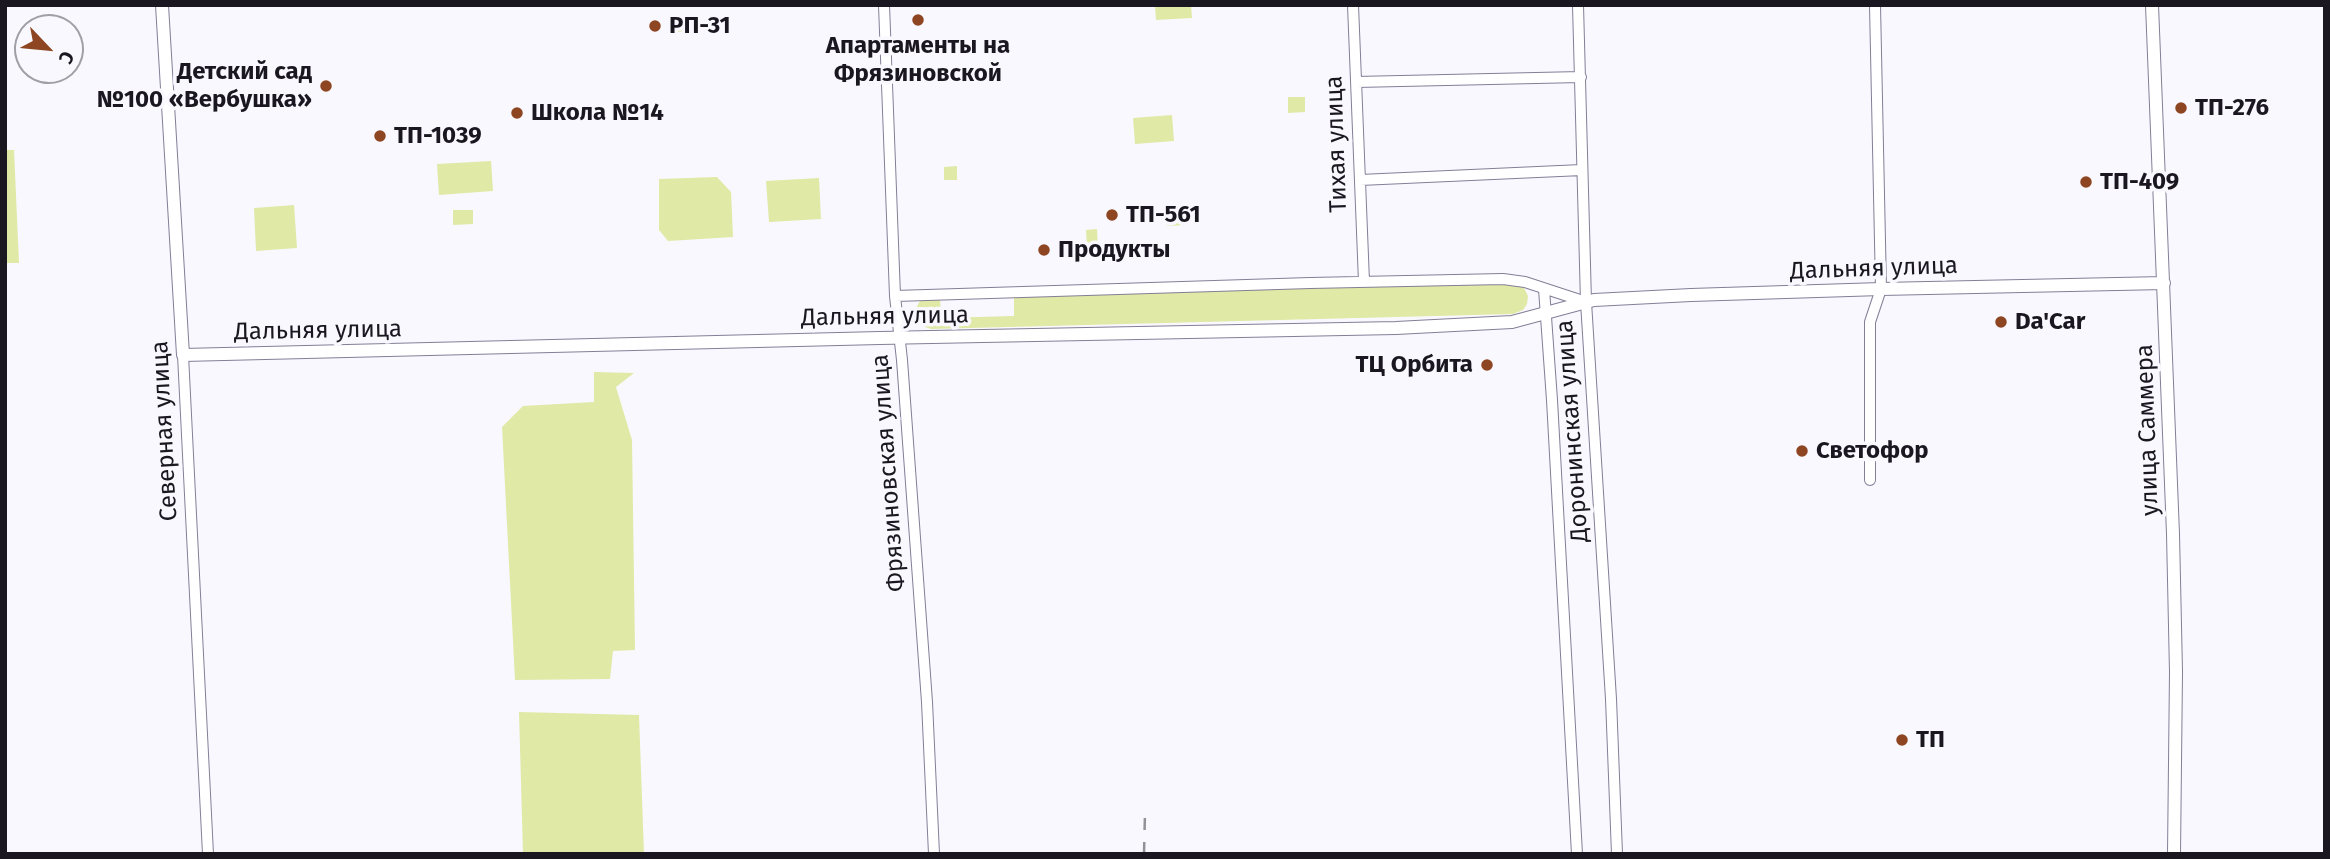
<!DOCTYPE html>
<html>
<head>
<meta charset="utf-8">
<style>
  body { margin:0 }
  #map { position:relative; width:2330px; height:859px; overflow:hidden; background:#f9f8fe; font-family:"Fira Sans",sans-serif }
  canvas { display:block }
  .frame { position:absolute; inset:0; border:7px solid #1a1721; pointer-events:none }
  .north { position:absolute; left:14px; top:14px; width:70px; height:70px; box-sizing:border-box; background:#f9f8fe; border:2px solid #a09ea6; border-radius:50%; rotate:116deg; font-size:19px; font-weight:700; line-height:28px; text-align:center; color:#1a1721 }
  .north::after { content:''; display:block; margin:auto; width:24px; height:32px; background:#8d4522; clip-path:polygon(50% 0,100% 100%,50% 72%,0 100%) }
</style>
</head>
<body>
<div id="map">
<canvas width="2330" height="859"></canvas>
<div class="frame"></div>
<div class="north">С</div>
</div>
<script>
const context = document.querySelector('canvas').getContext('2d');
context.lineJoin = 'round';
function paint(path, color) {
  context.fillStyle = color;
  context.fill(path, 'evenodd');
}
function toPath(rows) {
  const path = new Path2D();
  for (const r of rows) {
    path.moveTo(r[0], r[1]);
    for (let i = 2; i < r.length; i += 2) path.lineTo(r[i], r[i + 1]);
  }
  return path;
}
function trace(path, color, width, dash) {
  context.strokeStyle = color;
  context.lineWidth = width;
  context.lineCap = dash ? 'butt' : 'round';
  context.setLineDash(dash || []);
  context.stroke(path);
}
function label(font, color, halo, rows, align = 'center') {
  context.font = font + ' "Fira Sans",sans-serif';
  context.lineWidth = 7;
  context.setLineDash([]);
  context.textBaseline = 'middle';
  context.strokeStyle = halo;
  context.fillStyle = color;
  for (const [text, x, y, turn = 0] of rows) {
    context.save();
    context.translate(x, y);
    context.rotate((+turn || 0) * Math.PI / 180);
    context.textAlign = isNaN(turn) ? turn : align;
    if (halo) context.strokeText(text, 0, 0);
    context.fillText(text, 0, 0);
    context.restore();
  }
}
const green = toPath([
  [1155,5,1191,5,1192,18,1156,20],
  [696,20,697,31,673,32,672,21],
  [1288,97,1305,97,1305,112,1288,113],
  [1172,115,1174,141,1135,144,1133,118],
  [5,137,6,150,14,150,19,263,5,263],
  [491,161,493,191,439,195,437,164],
  [957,166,957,180,944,180,944,167],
  [717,177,731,192,733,237,668,241,659,230,659,179],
  [819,178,821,219,769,222,766,181],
  [294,205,297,248,256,251,254,208],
  [1185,206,1186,225,1167,226,1166,207],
  [453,210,473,210,473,224,453,225],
  [1097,229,1098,249,1087,250,1086,230],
  [1512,283,1523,286,1528,296,1527,304,1523,310,1513,314,931,329,920,325,915,315,916,308,920,301,940,297,941,318,1014,316,1014,295],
  [594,372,634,373,616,387,632,440,635,650,613,651,610,679,515,680,502,427,523,406,594,402],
  [519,712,639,715,644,854,523,854]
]);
const minor = toPath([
  [884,5,895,296,902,360,927,702,934,854],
  [1353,5,1364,282],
  [1578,5,1586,302,1611,699,1617,854],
  [1356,82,1581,77],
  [1360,180,1582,170],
  [1544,289,1552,400,1577,854],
  [895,296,1310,283,1503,279,1525,282,1586,302],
  [183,355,208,854],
  [1870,480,1870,322,1881,289,1875,5]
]);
const tertiary = toPath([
  [162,5,183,355,880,338,1396,328,1512,322,1594,300,1691,295,1881,289,2164,283],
  [2152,5,2173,534,2176,672,2174,854]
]);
const rail = toPath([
  [1144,854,1145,813]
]);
const markers = [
  [918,20,7,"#8d4522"],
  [655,26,7,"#8d4522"],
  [326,86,7,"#8d4522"],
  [2181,108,7,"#8d4522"],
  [517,113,7,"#8d4522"],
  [380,136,7,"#8d4522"],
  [2086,182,7,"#8d4522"],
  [1112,215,7,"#8d4522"],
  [1044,250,7,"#8d4522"],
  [2001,322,7,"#8d4522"],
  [1487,365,7,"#8d4522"],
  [1802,451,7,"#8d4522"],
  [1902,740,7,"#8d4522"]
];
const poiNames = [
  ["РП-31",669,26],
  ["Апартаменты на",918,46,"center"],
  ["Фрязиновской",918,74,"center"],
  ["Детский сад",312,72,"right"],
  ["№100 «Вербушка»",312,100,"right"],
  ["ТП-276",2195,108],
  ["Школа №14",531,113],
  ["ТП-1039",394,136],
  ["ТП-409",2100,182],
  ["ТП-561",1126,215],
  ["Продукты",1058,250],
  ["Da'Car",2015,322],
  ["ТЦ Орбита",1473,365,"right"],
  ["Светофор",1816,451],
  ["ТП",1916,740]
];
const streetNames = [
  ["Тихая улица",1337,144,-92],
  ["Дальняя улица",1874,269,-2],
  ["Дальняя улица",885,317,-1],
  ["Дальняя улица",318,331,-1],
  ["улица Саммера",2148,430,-92],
  ["Северная улица",165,431,-93],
  ["Доронинская улица",1573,431,-94],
  ["Фрязиновская улица",889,473,-94]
];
paint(green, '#e0e9a6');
trace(minor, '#847e97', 12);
trace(tertiary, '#847e97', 14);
trace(minor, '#fff', 10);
trace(tertiary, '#fff', 12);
trace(rail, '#929098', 2.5, [12, 12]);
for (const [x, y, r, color] of markers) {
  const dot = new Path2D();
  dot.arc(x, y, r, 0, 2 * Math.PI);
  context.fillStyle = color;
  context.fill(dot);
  trace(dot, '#f9f8fe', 2.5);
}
label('bold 24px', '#1a1721', '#f9f8fe', poiNames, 'left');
label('24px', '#1a1721', '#f9f8fe', streetNames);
</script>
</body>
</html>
